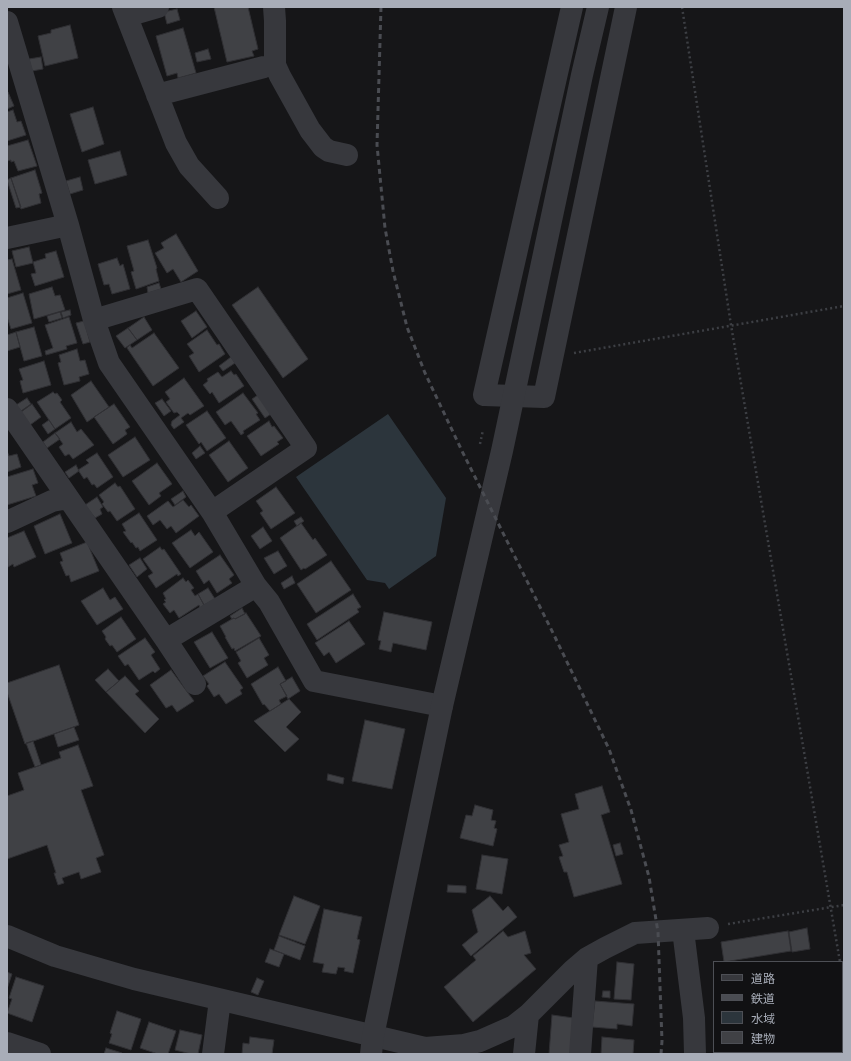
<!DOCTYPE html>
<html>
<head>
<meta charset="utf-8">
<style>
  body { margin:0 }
  #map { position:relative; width:851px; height:1061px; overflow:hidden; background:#161618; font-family:Ubuntu,"Noto Sans JP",sans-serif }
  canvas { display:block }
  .frame { position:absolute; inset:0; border:8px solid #a8adb8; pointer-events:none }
  .legend { position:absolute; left:713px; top:961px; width:130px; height:92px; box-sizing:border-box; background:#111113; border:1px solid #4d4f55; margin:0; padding:5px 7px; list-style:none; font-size:12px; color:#a8adb8 }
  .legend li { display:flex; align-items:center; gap:8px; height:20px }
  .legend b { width:20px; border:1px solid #4d4f55 }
</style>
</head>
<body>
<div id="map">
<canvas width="851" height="1061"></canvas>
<div class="frame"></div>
<ul class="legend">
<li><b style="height:5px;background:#37383d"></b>道路</li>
<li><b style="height:5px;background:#4a4c52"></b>鉄道</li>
<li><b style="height:11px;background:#2c353c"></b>水域</li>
<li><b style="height:11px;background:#404145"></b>建物</li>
</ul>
</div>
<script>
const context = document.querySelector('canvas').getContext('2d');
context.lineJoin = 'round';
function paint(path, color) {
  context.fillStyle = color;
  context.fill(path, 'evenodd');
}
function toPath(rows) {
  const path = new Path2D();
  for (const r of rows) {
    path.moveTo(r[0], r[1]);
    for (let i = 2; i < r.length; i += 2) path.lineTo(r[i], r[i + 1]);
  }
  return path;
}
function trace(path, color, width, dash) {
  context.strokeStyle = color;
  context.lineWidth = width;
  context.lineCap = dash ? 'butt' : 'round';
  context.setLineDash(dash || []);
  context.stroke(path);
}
const water = toPath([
  [388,414,446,498,436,556,389,589,385,583,367,580,296,477]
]);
const building = toPath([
  [214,7,248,7,258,49,252,51,254,56,227,62,214,7],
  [177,9,180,20,167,24,164,12,177,9],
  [70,25,78,58,45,66,38,36,51,33,51,30,70,25],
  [183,28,196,73,178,78,177,73,167,76,156,36,183,28],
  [208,49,211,59,197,62,195,53,208,49],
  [41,57,43,69,32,71,29,59,41,57],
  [7,92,8,92,14,106,7,109,7,92],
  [93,107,104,144,82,152,70,114,93,107],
  [13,110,17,122,21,121,26,135,7,141,7,112,13,110],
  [28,140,37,166,18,171,14,161,11,162,11,160,7,161,7,146,28,140],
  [120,151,127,175,95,184,88,160,120,151],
  [35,170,42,193,39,194,41,203,21,209,11,178,35,170],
  [80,177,83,190,70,194,66,181,80,177],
  [11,178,21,207,16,208,7,180,11,178],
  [176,234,198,271,181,282,173,269,167,273,155,253,164,248,161,243,176,234],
  [148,240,157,268,156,269,159,281,136,289,131,272,134,271,127,246,148,240],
  [29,247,33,263,16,267,12,251,29,247],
  [56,251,64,277,35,286,31,274,36,273,33,262,46,258,45,254,56,251],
  [117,258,120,266,123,264,130,289,112,294,109,284,104,285,98,264,117,258],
  [12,259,21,290,7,294,7,260,12,259],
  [159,283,161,289,148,293,147,287,159,283],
  [52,287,55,296,60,295,65,310,34,319,29,294,52,287],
  [258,287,308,359,283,378,232,305,258,287],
  [23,293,32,323,11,329,7,317,7,298,23,293],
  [70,310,71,315,63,318,61,312,70,310],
  [196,311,207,327,192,338,181,321,196,311],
  [60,312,62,318,49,322,47,316,60,312],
  [69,317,77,343,66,346,67,349,46,355,45,351,53,348,45,325,69,317],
  [144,317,152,330,137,340,128,328,144,317],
  [84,321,90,342,83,344,76,323,84,321],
  [34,327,42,356,24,361,16,332,34,327],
  [128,328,137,340,125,348,116,336,128,328],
  [207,330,217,345,219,344,225,354,199,372,189,356,194,353,187,344,207,330],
  [16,332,20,347,7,351,7,335,16,332],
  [154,333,179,368,153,386,127,348,130,345,132,348,154,333],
  [77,349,80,361,85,360,89,374,79,377,80,381,64,385,58,363,61,362,59,355,77,349],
  [231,357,235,363,223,371,219,366,231,357],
  [44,361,51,385,23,393,20,381,23,380,19,369,44,361],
  [231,371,234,375,236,374,244,386,219,403,212,392,210,394,203,385,208,381,207,379,218,372,222,377,231,371],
  [184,378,204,406,190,415,188,413,181,418,184,422,174,429,171,425,172,421,180,415,177,412,174,413,166,402,170,399,165,392,184,378],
  [91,381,109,407,87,422,71,395,91,381],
  [53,392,55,394,57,393,62,400,60,402,71,418,55,429,37,402,53,392],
  [243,393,258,413,256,414,260,420,243,431,244,433,241,435,231,421,225,425,216,412,243,393],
  [258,395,271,414,265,418,252,399,258,395],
  [27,398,31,404,21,411,16,405,27,398],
  [162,399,171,411,164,416,155,403,162,399],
  [32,404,41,417,30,425,21,412,32,404],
  [114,404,130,427,125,430,127,434,113,444,94,417,114,404],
  [207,411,226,438,207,451,201,442,199,444,186,425,207,411],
  [49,420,55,429,48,434,42,425,49,420],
  [269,421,272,427,274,426,283,438,277,442,279,444,261,456,247,436,269,421],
  [71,422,77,432,81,429,94,445,73,459,69,454,65,456,59,447,63,444,55,433,71,422],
  [55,433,60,439,47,448,43,442,55,433],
  [135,437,150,460,123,477,108,455,135,437],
  [229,441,248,468,228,482,209,455,229,441],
  [200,446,205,453,196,459,192,453,200,446],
  [7,451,9,456,17,454,21,467,7,472,7,451],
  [97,453,113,477,97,488,94,484,92,485,87,477,84,479,78,470,89,463,86,460,97,453],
  [157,463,172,484,159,493,161,496,149,505,132,481,157,463],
  [76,465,79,471,69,478,65,472,76,465],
  [33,469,38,483,32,485,36,496,7,505,7,477,33,469],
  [115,483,118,487,120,486,135,509,117,521,110,511,108,512,102,504,104,502,99,495,115,483],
  [276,487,295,513,271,529,260,513,263,511,256,501,276,487],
  [183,491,186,497,175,505,171,499,183,491],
  [97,497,103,507,100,509,102,514,95,518,85,505,97,497],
  [183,500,189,507,191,505,199,516,176,533,171,526,167,529,160,520,153,525,147,516,168,501,173,507,183,500],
  [139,513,157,540,140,551,138,547,136,548,132,542,131,543,123,532,126,531,122,524,139,513],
  [60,514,72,543,45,554,34,526,60,514],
  [301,517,304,521,297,526,294,521,301,517],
  [301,523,313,540,315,538,327,555,305,569,304,568,301,570,280,538,301,523],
  [263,527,272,541,260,549,251,536,263,527],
  [191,530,195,536,199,532,213,552,190,568,172,543,191,530],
  [24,531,36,557,14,567,13,564,8,567,7,538,24,531],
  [87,542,99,571,71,582,69,575,66,576,60,562,63,561,60,553,87,542],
  [160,547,162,550,164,549,181,574,178,576,177,574,156,588,148,576,153,573,143,559,160,547],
  [278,551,287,566,274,574,264,558,278,551],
  [220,555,234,575,229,579,232,583,217,593,209,580,204,584,196,571,220,555],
  [140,558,147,569,137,577,129,565,140,558],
  [331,561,351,590,316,613,297,584,331,561],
  [292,576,295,583,284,589,281,583,292,576],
  [183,578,186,582,188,580,194,588,191,590,195,596,198,594,204,605,200,608,199,605,179,618,174,610,170,613,163,604,166,602,164,600,166,599,163,593,183,578],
  [103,588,110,600,115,597,123,609,97,625,81,601,103,588],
  [208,588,215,599,204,605,198,594,208,588],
  [353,594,361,607,357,609,359,612,317,640,307,624,353,594],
  [242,608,245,614,235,619,234,618,232,619,230,616,242,608],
  [384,612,432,622,426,650,393,643,391,652,379,649,381,641,378,640,384,612],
  [246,613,261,636,235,651,234,648,232,649,225,637,226,637,220,626,232,619,234,618,235,619,246,613],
  [121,617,136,639,117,652,112,645,110,646,105,639,106,637,102,631,121,617],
  [349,621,365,644,336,663,329,652,324,656,315,643,349,621],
  [212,632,228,658,210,668,194,642,212,632],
  [145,638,155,652,151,655,160,669,155,673,153,671,139,680,128,664,125,666,118,656,145,638],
  [259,638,269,655,264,658,268,665,247,678,238,663,241,661,236,652,259,638],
  [225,662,243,688,240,690,242,694,226,704,219,694,214,697,207,686,209,684,203,676,225,662],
  [59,665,79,725,25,744,7,692,7,683,59,665],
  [278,667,286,681,280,684,287,696,279,700,281,704,270,711,264,704,263,705,251,684,278,667],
  [108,669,119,681,106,692,95,680,108,669],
  [171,670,194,701,177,712,172,705,166,708,150,685,171,670],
  [125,676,139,691,135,694,159,719,145,733,106,692,125,676],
  [292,677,300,691,288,699,280,684,292,677],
  [289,699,301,712,286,727,299,739,285,752,254,721,289,699],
  [365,720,405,729,392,789,352,781,365,720],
  [74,727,79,740,58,747,54,734,74,727],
  [33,741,41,765,35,767,26,743,33,741],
  [78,745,93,786,81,790,104,855,96,858,101,872,81,879,79,872,62,878,64,883,58,885,54,873,56,873,47,845,7,859,7,796,24,790,18,773,61,758,59,752,78,745],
  [328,774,344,778,343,784,327,780,328,774],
  [602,786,610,812,601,815,622,884,574,897,567,872,564,872,559,857,563,856,559,845,569,842,561,814,579,809,575,794,602,786],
  [475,805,493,810,491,820,496,821,494,828,497,829,493,846,460,838,466,815,472,816,475,805],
  [620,843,623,854,616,856,613,845,620,843],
  [482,855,508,859,502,894,476,889,482,855],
  [448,885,466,886,466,893,447,892,448,885],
  [294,896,320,906,305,944,279,935,294,896],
  [490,896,503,911,508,906,517,917,471,956,462,945,478,932,472,910,490,896],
  [324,909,362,917,357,939,360,940,353,973,344,971,345,968,338,967,336,974,322,972,324,964,313,962,324,909],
  [807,928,810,949,792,952,789,932,807,928],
  [503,931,508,937,525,931,531,953,524,955,536,969,473,1022,444,987,476,960,473,956,503,931],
  [788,931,791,951,724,962,721,942,788,931],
  [279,936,305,946,300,960,274,950,279,936],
  [270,949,284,954,279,967,265,962,270,949],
  [617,962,634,964,631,1000,614,999,617,962],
  [7,972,12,974,7,989,7,972],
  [16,977,44,986,32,1022,7,1013,12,999,9,998,16,977],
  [257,978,264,981,258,995,251,992,257,978],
  [603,991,610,991,610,998,602,997,603,991],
  [595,1001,634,1004,632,1026,617,1024,617,1029,592,1027,595,1001],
  [117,1011,141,1019,131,1050,109,1043,112,1034,110,1033,117,1011],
  [552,1015,574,1018,570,1054,549,1054,552,1015],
  [149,1022,176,1031,168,1054,158,1054,140,1048,149,1022],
  [180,1030,202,1035,198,1054,191,1054,175,1050,180,1030],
  [250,1037,274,1040,272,1054,242,1054,243,1043,249,1044,250,1037],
  [602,1037,634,1040,633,1054,601,1054,602,1037],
  [106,1048,122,1053,121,1054,104,1054,106,1048]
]);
const path = toPath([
  [682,7,731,325,840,962],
  [574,353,844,306],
  [480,444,483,430],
  [728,924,844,905],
  [842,977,844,989]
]);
const minor = toPath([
  [123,7,176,143,189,166,218,198],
  [274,7,275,21,275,65,280,76,310,130,323,147,329,151,347,155],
  [572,7,484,395,544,397,626,7],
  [127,16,158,7],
  [7,22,68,225,94,320,109,363,212,512,256,586,269,602,314,681,442,706],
  [157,95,264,67],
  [7,238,68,225],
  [94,320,197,289,306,448,212,512],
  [7,409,166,640,256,586],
  [7,522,52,501,68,498],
  [166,640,195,684],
  [683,930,694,1018,695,1054],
  [7,936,55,956,134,979,425,1048,464,1045,480,1041,514,1026,528,1015,573,970,587,958,605,948,635,933,708,928],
  [7,1043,40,1054],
  [213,1054,220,1000],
  [524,1054,528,1015],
  [580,1054,587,958]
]);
const tertiary = toPath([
  [371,1054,373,1036,442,706,502,451,582,75,598,7]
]);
const rail = toPath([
  [381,7,377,145,385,228,393,271,407,327,425,373,462,451,554,635,609,749,631,810,649,877,658,932,662,1041,661,1054]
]);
paint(water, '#2c353c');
paint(building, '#404145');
trace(building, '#303034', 1);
trace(path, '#3d3f44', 2.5, [2, 3]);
trace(minor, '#37383d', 22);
trace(tertiary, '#37383d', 22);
trace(rail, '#4a4c52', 3, [5, 4]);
</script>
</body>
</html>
